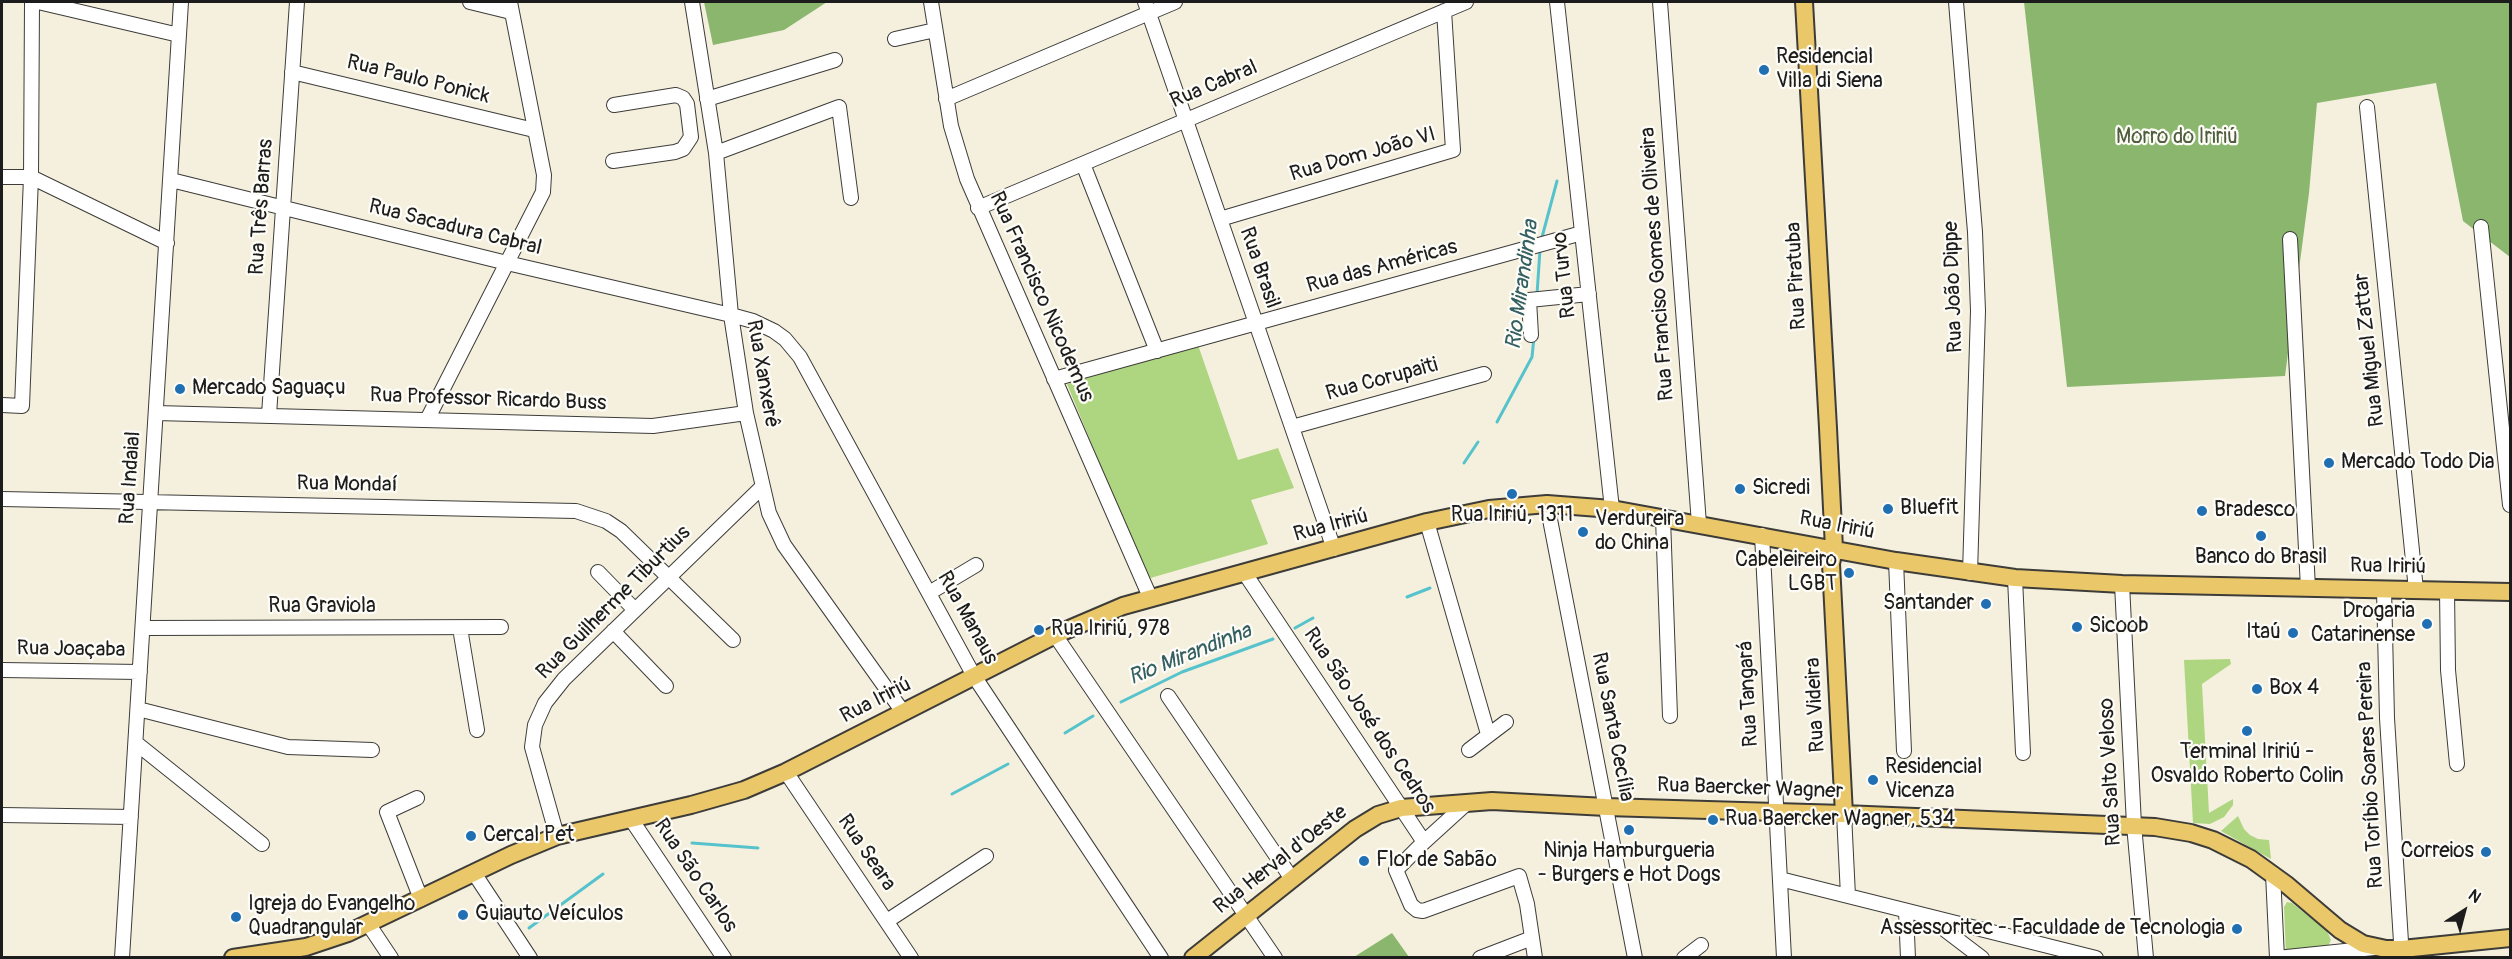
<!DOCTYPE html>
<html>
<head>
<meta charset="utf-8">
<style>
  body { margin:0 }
  #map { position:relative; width:2512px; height:959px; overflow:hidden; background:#f5f0de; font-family:Pangolin,sans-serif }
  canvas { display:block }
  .frame { position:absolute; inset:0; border:3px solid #1c1c1c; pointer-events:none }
  .north { position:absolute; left:2434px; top:881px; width:60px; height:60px; -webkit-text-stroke:4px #fdfcf7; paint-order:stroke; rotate:36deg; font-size:16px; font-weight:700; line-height:24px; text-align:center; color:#1c1c1c }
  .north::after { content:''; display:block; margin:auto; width:21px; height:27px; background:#1c1c1c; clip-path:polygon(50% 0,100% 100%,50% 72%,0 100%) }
</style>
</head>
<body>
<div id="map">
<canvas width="2512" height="959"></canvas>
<div class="frame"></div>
<div class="north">N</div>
</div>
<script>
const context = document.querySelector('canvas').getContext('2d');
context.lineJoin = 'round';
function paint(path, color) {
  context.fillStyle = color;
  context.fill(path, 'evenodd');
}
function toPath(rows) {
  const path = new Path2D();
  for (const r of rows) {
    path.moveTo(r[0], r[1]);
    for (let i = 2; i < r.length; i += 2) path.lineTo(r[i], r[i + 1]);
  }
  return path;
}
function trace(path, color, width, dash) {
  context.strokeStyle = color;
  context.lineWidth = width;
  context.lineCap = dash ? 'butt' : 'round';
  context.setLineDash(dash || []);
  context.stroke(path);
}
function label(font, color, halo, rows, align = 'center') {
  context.font = font + ' Pangolin,sans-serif';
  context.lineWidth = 4.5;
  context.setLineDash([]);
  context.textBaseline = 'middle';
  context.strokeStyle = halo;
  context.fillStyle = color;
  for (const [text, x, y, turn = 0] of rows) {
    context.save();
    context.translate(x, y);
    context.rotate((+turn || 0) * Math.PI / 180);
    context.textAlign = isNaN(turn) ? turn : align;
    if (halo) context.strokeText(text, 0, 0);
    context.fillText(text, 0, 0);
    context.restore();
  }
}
const green = toPath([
  [1198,345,1238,460,1278,448,1294,488,1251,500,1268,544,1147,579,1067,384],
  [2230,659,2231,664,2202,684,2209,813,2233,799,2233,805,2224,817,2210,824,2193,823,2184,660],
  [2238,816,2244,829,2250,835,2258,839,2269,840,2271,859,2221,831],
  [2287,902,2292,903,2327,931,2331,940,2327,948,2286,954,2284,907]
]);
const forest = toPath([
  [704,2,827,2,784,30,713,45],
  [2024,2,2510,2,2510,257,2463,221,2436,83,2317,103,2309,193,2285,376,2067,387],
  [1392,933,1409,957,1354,957]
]);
const stream = toPath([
  [1541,241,1557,181],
  [1537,294,1540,250],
  [1497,422,1532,357,1534,337],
  [1464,463,1478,442],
  [1407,597,1430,588],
  [1295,628,1313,618],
  [1121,702,1182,672,1273,639],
  [1065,733,1093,716],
  [952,794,1008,764],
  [692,843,758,848],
  [529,928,603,874]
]);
const minor = toPath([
  [38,2,179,35],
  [470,2,511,12],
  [692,2,716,153,731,315,746,413,769,513,784,545,903,712],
  [931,2,951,126,967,179,1150,597],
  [1145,2,1334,549],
  [1557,2,1612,509],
  [1660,2,1699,524],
  [1956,2,1975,232,1978,311,1970,573],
  [895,39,935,30],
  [292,72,534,130],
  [707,99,835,60],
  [946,99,1175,2],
  [2367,107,2416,590],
  [716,153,839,107,851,198],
  [613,161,675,152,683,149,691,137,687,104,683,98,676,95,614,105],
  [1083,164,1157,351],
  [2,177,31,177,167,243],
  [171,180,507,263,731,315,753,321,774,331,785,339,800,357,974,676,1161,958],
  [978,208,1466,2],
  [1220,219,1453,150,1444,11],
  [2481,227,2510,505],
  [2290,239,2308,588],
  [1531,335,1529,300,1589,294],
  [1054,379,1582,233],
  [2,405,22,406,31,177,32,2],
  [156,413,653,426,746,413],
  [269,415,297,2],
  [428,418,543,192,544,175,510,2],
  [1292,427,1484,374],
  [2,499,576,511,606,521,621,531,733,640],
  [1547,504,1635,958],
  [1663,518,1670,716],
  [1427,522,1488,734],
  [1762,535,1784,958],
  [1896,561,1904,751],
  [598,572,635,610],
  [1244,572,1424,842,1396,870,1411,905,1417,910,1423,911,1519,876,1527,904,1535,958],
  [2015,578,2023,753],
  [2122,584,2134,825,2146,958],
  [2384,589,2387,718,2402,958],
  [2447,590,2448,670,2457,764],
  [929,593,976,565],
  [143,628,501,627],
  [460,628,477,730],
  [613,631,666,686],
  [1055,635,1275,958],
  [2,670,140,672],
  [1168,696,1292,879],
  [138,709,288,747,372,750],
  [136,743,262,844],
  [1469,750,1506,722],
  [786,772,911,958],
  [417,798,387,812,421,899],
  [1844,814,1848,896],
  [2,815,131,817],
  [631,819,724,958],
  [557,836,532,747,535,725,545,703,564,679,762,487],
  [1424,842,1468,802],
  [474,873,530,958],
  [2273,874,2277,958],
  [1780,879,2096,958],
  [1906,911,1908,958],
  [1932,920,1982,958],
  [887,921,986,856],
  [369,925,391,958],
  [122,958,181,2],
  [1480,958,1532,938],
  [1684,958,1701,945],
  [2277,958,2374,948]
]);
const major = toPath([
  [1804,2,1828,428,1834,548,1831,564,1844,814],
  [233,958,306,947,348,933,511,855,557,836,691,805,744,790,786,772,1055,635,1123,606,1427,522,1489,509,1547,504,1612,509,1896,561,2015,578,2122,584,2510,592],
  [1193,958,1355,829,1378,815,1401,808,1492,801,1606,807,1844,814,2155,827,2191,833,2213,840,2251,859,2287,885,2340,930,2363,944,2386,949,2402,949,2510,938]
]);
const markers = [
  [1764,70,6,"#1f6fb2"],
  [180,389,6,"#1f6fb2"],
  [2329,463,6,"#1f6fb2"],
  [1740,489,6,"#1f6fb2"],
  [1512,494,6,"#1f6fb2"],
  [1888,509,6,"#1f6fb2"],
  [2202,511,6,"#1f6fb2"],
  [1583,532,6,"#1f6fb2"],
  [2261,536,6,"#1f6fb2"],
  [1849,573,6,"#1f6fb2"],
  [1986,604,6,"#1f6fb2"],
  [2427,624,6,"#1f6fb2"],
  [2077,627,6,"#1f6fb2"],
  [1039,630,6,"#1f6fb2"],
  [2293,633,6,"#1f6fb2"],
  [2257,689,6,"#1f6fb2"],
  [2247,731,6,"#1f6fb2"],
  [1873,780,6,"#1f6fb2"],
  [1713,820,6,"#1f6fb2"],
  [1629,830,6,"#1f6fb2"],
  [471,836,6,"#1f6fb2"],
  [2486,852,6,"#1f6fb2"],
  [1364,861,6,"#1f6fb2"],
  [463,915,6,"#1f6fb2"],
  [236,917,6,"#1f6fb2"],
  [2237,929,6,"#1f6fb2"]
];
const poiNames = [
  ["Residencial",1776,58],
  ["Villa di Siena",1776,82],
  ["Mercado Saguaçu",192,389],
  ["Mercado Todo Dia",2341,463],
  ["Sicredi",1752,489],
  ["Bluefit",1900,509],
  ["Bradesco",2214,511],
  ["Rua Iririú, 1311",1512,516,"center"],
  ["Verdureira",1595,520],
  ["do China",1595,544],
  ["Banco do Brasil",2261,558,"center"],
  ["Cabeleireiro",1837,561,"right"],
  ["LGBT",1837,585,"right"],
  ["Santander",1974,604,"right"],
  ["Drogaria",2415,612,"right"],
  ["Catarinense",2415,636,"right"],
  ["Sicoob",2089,627],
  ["Rua Iririú, 978",1051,630],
  ["Itaú",2281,633,"right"],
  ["Box 4",2269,689],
  ["Terminal Iririú -",2247,753,"center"],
  ["Osvaldo Roberto Colin",2247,777,"center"],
  ["Residencial",1885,768],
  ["Vicenza",1885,792],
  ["Rua Baercker Wagner, 534",1725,820],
  ["Cercal Pet",483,836],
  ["Ninja Hamburgueria",1629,852,"center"],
  ["- Burgers e Hot Dogs",1629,876,"center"],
  ["Correios",2474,852,"right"],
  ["Flor de Sabão",1376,861],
  ["Igreja do Evangelho",248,905],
  ["Quadrangular",248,929],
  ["Guiauto Veículos",475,915],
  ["Assessoritec - Faculdade de Tecnologia",2225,929,"right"]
];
const streetNames = [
  ["Rua Paulo Ponick",418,80,14],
  ["Rua Cabral",1214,85,-23],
  ["Rua Dom João VI",1363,155,-16],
  ["Rua Três Barras",262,207,-86],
  ["Rua Sacadura Cabral",455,228,14],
  ["Rua Franciso Gomes de Oliveira",1658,264,-94],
  ["Rua das Américas",1382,267,-15],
  ["Rua Brasil",1259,268,71],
  ["Rua Turvo",1565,275,-96],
  ["Rua Piratuba",1797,276,-93],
  ["Rua João Dippe",1954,287,-92],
  ["Rua Francisco Nicodemus",1041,297,66],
  ["Rua Miguel Zattar",2370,350,-96],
  ["Rua Xanxerê",762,374,80],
  ["Rua Corupaiti",1382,380,-15],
  ["Rua Professor Ricardo Buss",488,400,2],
  ["Rua Indaial",131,478,-86],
  ["Rua Mondaí",347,485,1],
  ["Rua Iririú",1331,526,-15],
  ["Rua Iririú",1837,526,11],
  ["Rua Iririú",2388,567,1],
  ["Rua Guilherme Tiburtius",614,603,-45],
  ["Rua Graviola",322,607],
  ["Rua Manaus",967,618,61],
  ["Rua Joaçaba",71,650,1],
  ["Rua Tangará",1749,694,-93],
  ["Rua Iririú",876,701,-27],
  ["Rua Videira",1816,705,-93],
  ["Rua São José dos Cedros",1369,721,56],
  ["Rua Santa Cecília",1612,727,79],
  ["Rua Salto Veloso",2111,772,-93],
  ["Rua Toríbio Soares Pereira",2371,775,-93],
  ["Rua Baercker Wagner",1750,789,2],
  ["Rua Seara",866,853,56],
  ["Rua Herval d'Oeste",1281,860,-38],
  ["Rua São Carlos",695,876,56]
];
const parkNames = [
  ["Morro do Iririú",2177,138]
];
const waterNames = [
  ["Rio Mirandinha",1523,285,-82],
  ["Rio Mirandinha",1190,655,-22]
];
paint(green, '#aed57f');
paint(forest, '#8ab66e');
trace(stream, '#56c3cc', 3);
trace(minor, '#3d3c39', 16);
trace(major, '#3d3c39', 20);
trace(minor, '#fff', 14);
trace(major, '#eac769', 16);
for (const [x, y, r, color] of markers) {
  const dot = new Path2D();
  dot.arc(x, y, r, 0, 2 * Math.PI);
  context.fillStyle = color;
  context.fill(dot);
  trace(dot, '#fdfcf7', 2);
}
label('21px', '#1c1c1c', '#fdfcf7', poiNames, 'left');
label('21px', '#1c1c1c', '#fdfcf7', streetNames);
label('21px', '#4f5d3f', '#fdfcf7', parkNames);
label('italic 22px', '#335f62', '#fdfcf7', waterNames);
</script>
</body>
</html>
